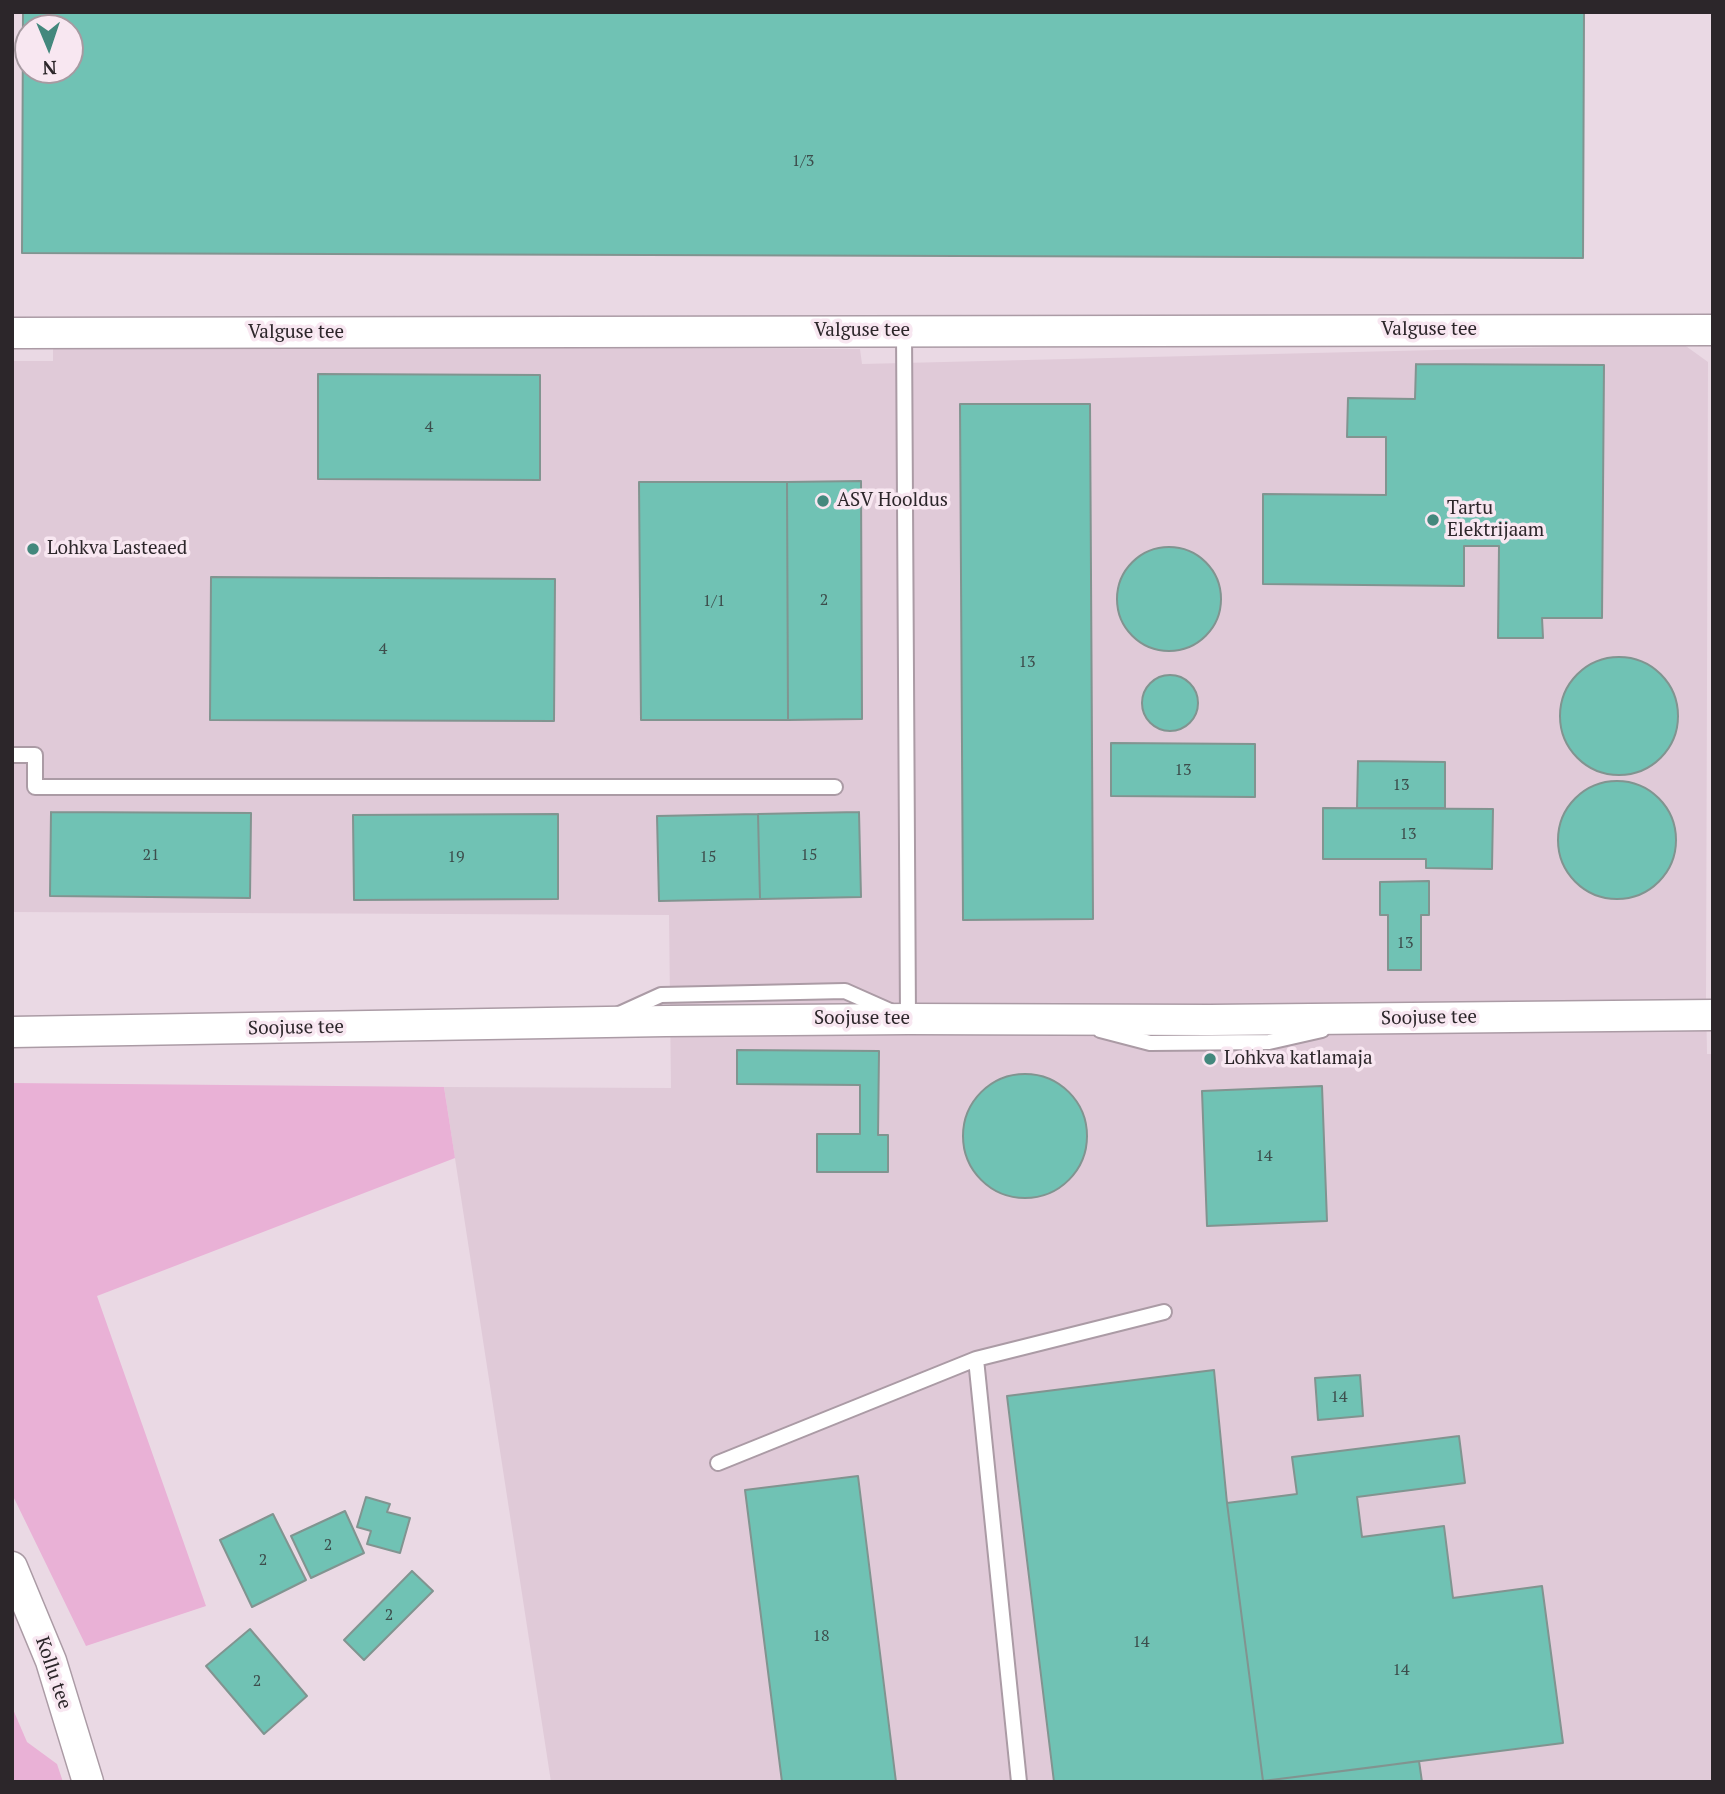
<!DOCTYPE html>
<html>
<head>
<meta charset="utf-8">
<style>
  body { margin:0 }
  #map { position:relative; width:1725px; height:1794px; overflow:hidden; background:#ead9e4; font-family:"PT Serif",serif }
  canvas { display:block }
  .frame { position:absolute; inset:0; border:14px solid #2c262a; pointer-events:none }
  .north { position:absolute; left:14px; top:14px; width:70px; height:70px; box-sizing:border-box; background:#f8e7f1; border:2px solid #a69aa1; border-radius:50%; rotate:178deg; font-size:19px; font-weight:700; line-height:28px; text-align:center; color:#2c262a }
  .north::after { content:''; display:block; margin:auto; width:24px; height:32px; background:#43887d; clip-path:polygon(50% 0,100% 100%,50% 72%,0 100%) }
</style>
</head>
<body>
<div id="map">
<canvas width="1725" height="1794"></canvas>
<div class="frame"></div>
<div class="north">N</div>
</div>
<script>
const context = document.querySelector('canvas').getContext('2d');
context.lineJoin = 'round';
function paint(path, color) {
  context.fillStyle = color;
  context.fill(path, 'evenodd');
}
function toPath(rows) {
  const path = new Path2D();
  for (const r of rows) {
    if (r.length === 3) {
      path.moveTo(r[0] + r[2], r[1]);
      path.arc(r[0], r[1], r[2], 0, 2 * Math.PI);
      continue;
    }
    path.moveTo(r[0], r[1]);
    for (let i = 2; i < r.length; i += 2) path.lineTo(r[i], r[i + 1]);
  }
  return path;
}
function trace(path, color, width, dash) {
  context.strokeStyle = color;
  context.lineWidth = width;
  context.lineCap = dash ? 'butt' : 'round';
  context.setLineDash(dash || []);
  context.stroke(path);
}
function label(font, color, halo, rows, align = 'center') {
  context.font = font + ' "PT Serif",serif';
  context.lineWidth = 7;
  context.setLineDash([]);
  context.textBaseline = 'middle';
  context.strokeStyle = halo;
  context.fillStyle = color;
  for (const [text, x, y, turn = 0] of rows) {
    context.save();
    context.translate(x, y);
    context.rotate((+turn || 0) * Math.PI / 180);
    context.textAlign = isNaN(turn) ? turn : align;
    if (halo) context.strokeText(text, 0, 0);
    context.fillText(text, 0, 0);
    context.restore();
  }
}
const built = toPath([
  [1683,344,1708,362,1706,996,1707,1054,1713,1054,1713,1782,551,1782,444,1087,671,1088,669,915,12,912,12,361,53,361,53,346,860,349,862,364]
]);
const green = toPath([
  [12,1083,444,1087,455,1158,97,1296,206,1606,86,1646,12,1494],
  [12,1707,27,1742,57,1764,63,1782,12,1782]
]);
const building = toPath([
  [23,12,1584,12,1583,258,22,253,23,12],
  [28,28,70,28,70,70,28,70,28,28],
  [1416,364,1604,365,1602,618,1542,618,1543,638,1498,638,1499,546,1464,546,1464,586,1263,584,1263,494,1386,495,1386,437,1347,437,1348,398,1415,399,1416,364],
  [318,374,540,375,540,480,318,479,318,374],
  [960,404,1090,404,1093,919,963,920,960,404],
  [861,481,862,719,788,720,787,482,861,481],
  [639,482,787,482,788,720,641,720,639,482],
  [1169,599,52],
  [211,577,555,579,554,721,210,720,211,577],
  [1619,716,59],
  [1170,703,28],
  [1111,743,1255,744,1255,797,1111,796,1111,743],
  [1358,761,1445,762,1445,808,1357,808,1358,761],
  [1617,840,59],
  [1323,808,1493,809,1492,869,1426,868,1426,859,1323,859,1323,808],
  [51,812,251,813,250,898,50,896,51,812],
  [859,812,861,897,760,899,758,814,859,812],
  [558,814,558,899,354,900,353,815,558,814],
  [758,814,760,899,659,901,657,816,758,814],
  [1429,881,1429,915,1421,915,1421,970,1388,970,1388,915,1380,915,1380,882,1429,881],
  [737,1050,879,1051,878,1135,888,1135,888,1172,817,1172,817,1134,860,1134,860,1085,737,1084,737,1050],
  [1025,1136,62],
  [1322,1086,1327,1221,1207,1226,1202,1091,1322,1086],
  [1214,1370,1227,1503,1263,1781,1054,1782,1007,1396,1214,1370],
  [1360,1375,1363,1416,1318,1420,1315,1378,1360,1375],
  [1459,1436,1465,1483,1357,1497,1362,1537,1444,1526,1453,1598,1542,1586,1563,1743,1263,1781,1227,1503,1297,1494,1292,1457,1459,1436],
  [858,1476,896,1782,782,1782,745,1490,858,1476],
  [366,1497,390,1504,387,1512,410,1518,400,1553,367,1544,371,1531,357,1527,366,1497],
  [345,1511,364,1553,311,1578,291,1536,345,1511],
  [273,1514,306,1580,252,1607,220,1540,273,1514],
  [412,1571,433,1591,364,1660,344,1640,412,1571],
  [250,1629,307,1696,264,1734,206,1666,250,1629],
  [1419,1761,1422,1782,1255,1782,1375,1767,1419,1761]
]);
const service = toPath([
  [12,755,35,755,35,787,835,787],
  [617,1015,661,995,845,991,908,1019,904,331],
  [1100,1030,1150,1043,1269,1042,1322,1030],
  [976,1359,1019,1782],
  [718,1463,976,1359,1164,1312]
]);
const minor = toPath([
  [12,333,1713,330],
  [12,1032,666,1021,908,1019,1210,1020,1713,1015],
  [12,1567,51,1661,88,1782]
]);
const markers = [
  [823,501,7,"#43887d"],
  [1433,520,7,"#43887d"],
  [33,549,7,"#43887d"],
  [1210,1059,7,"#43887d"]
];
const numberNames = [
  ["1/3",803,161],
  ["4",429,427],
  ["2",824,600],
  ["1/1",714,601],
  ["4",383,649],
  ["13",1027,662],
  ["13",1183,770],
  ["13",1401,785],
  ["13",1408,834],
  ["21",151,855],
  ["15",809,855],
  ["19",456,857],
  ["15",708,857],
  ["13",1405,943],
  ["14",1264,1156],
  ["14",1339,1397],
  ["2",328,1545],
  ["2",263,1560],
  ["2",389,1615],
  ["18",821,1636],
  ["14",1141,1642],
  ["14",1401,1670],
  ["2",257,1681]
];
const streetNames = [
  ["Valguse tee",1429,330],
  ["Valguse tee",862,331],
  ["Valguse tee",296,333],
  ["Soojuse tee",1429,1018,-1],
  ["Soojuse tee",862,1019],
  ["Soojuse tee",296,1028,-1],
  ["Kollu tee",53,1673,71]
];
const poiNames = [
  ["ASV Hooldus",837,501],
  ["Tartu",1447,509],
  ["Elektrijaam",1447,531],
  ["Lohkva Lasteaed",47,549],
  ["Lohkva katlamaja",1224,1059]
];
paint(built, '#e0cad8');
paint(green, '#e9b1d6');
paint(building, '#70c2b4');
trace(building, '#819490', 2);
trace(service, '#ab9ba5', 18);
trace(minor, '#ab9ba5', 33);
trace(service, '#fff', 14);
trace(minor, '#fff', 30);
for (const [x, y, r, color] of markers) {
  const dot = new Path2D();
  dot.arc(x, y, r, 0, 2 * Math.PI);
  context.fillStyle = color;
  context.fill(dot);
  trace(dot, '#f8e7f1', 2.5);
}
label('16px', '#3d4d4c', null, numberNames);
label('19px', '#2c262a', '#f8e7f1', streetNames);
label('19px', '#2c262a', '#f8e7f1', poiNames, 'left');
</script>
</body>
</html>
